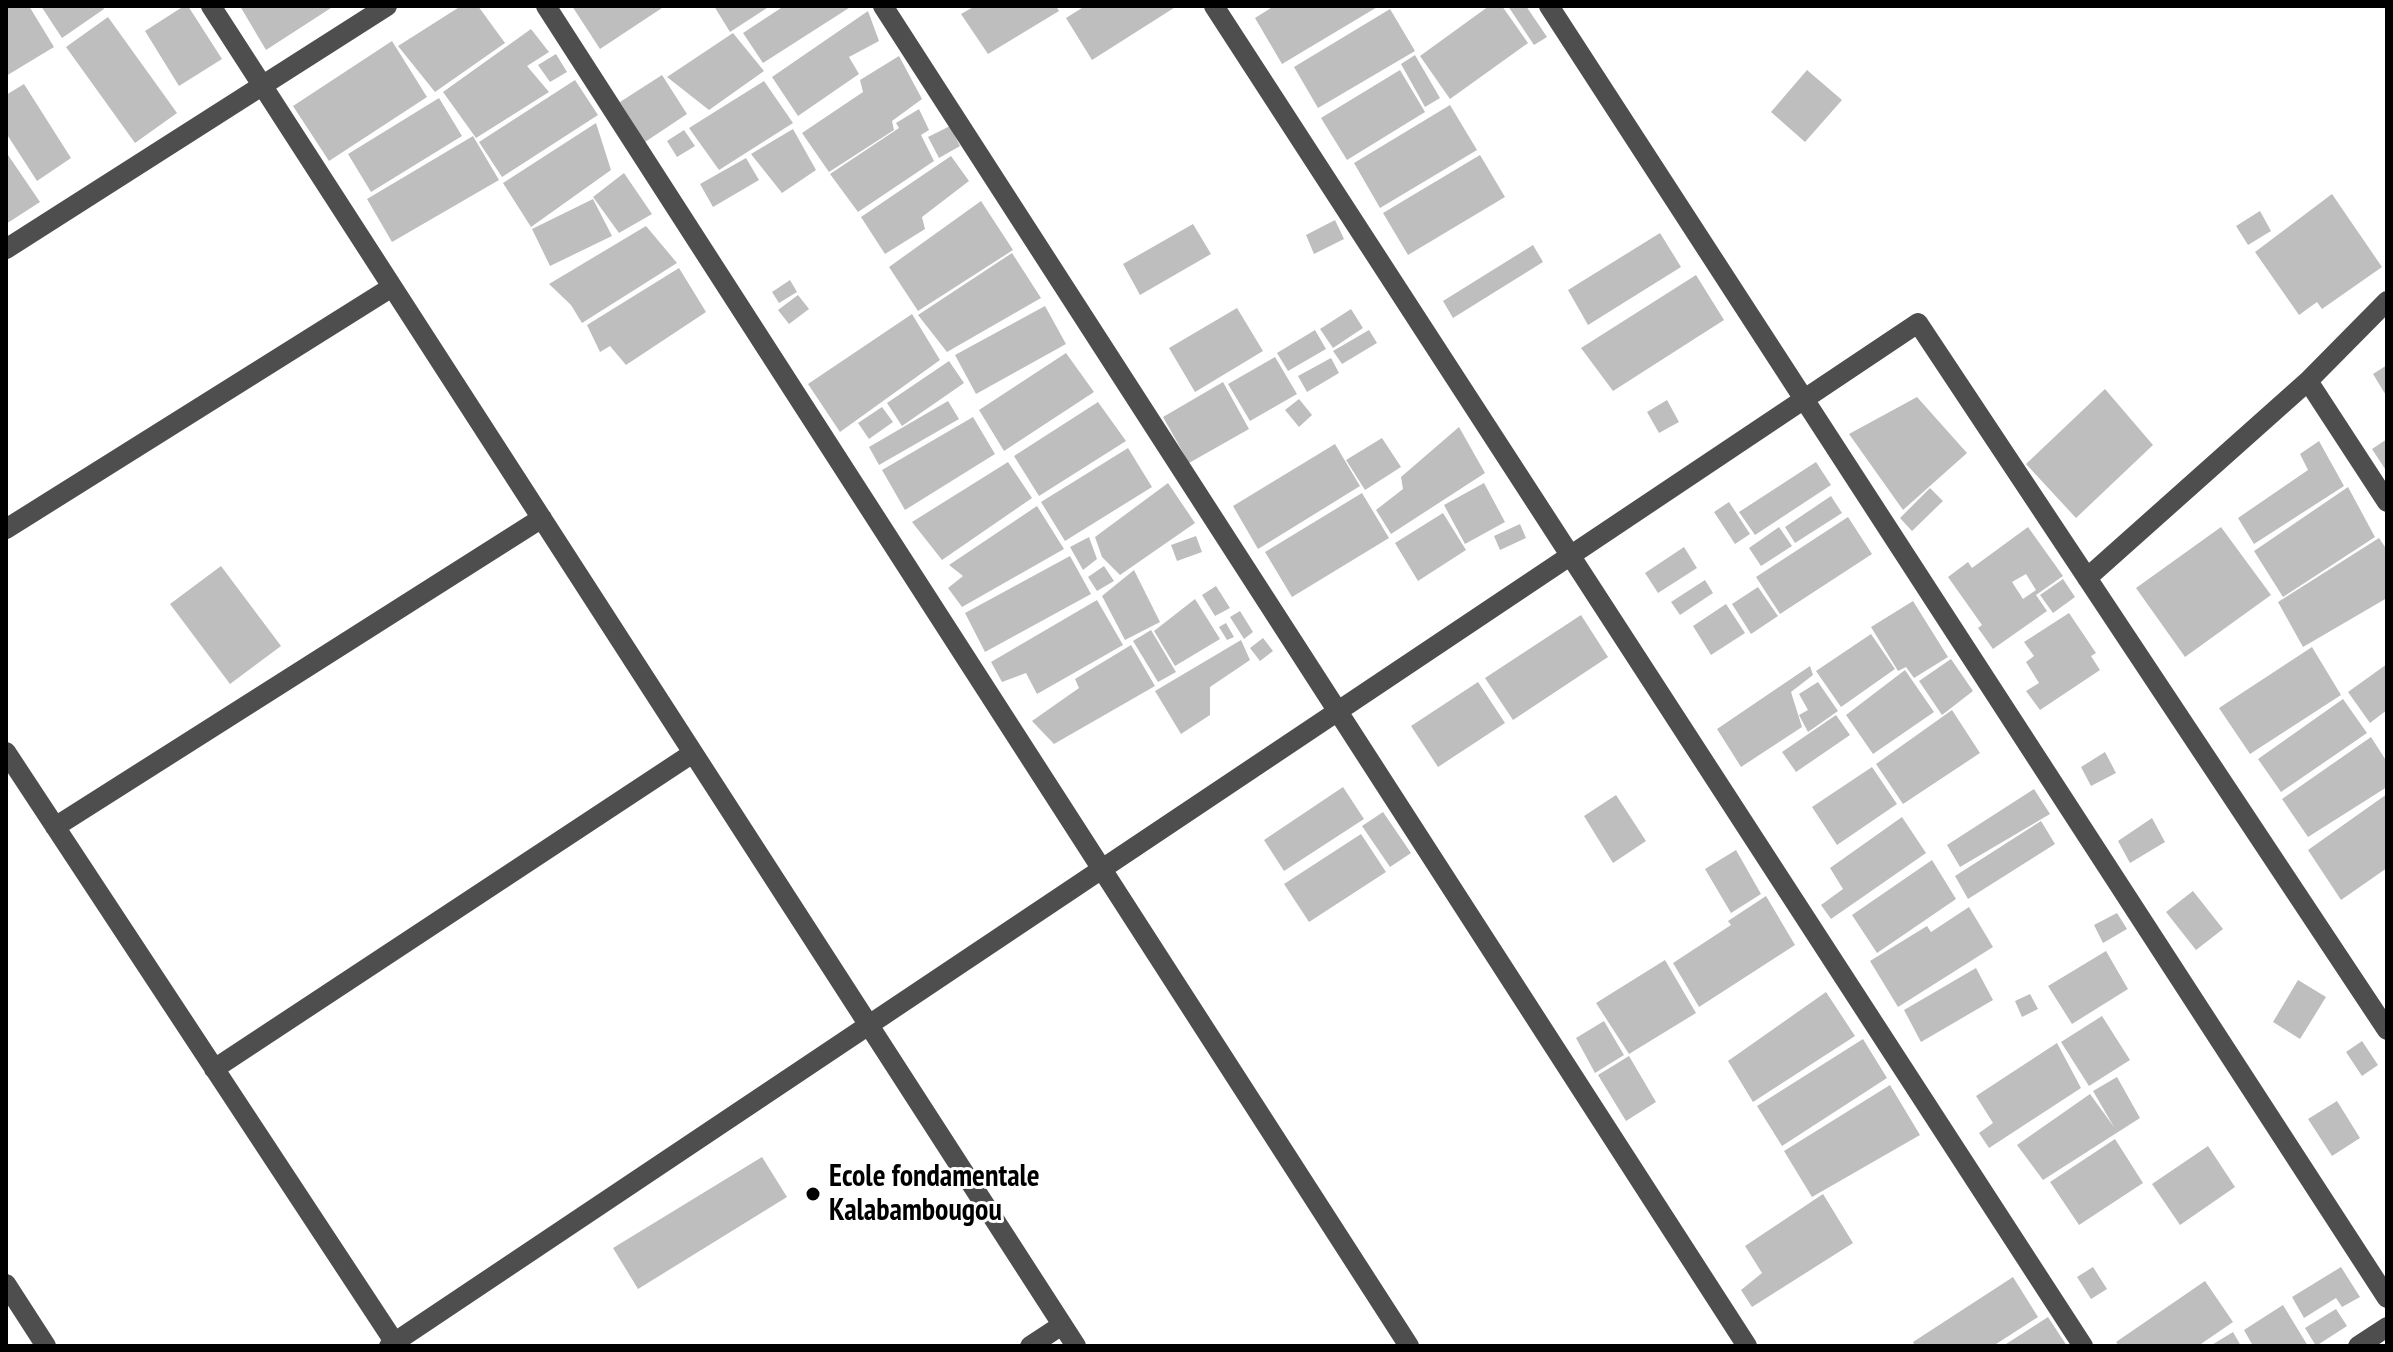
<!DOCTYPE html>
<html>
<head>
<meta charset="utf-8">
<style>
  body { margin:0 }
  #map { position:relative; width:2393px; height:1352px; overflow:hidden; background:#fff; font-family:"PT Sans Narrow",sans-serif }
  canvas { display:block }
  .frame { position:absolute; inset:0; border:8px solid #000; pointer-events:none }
</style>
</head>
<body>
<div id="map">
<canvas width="2393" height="1352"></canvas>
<div class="frame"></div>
</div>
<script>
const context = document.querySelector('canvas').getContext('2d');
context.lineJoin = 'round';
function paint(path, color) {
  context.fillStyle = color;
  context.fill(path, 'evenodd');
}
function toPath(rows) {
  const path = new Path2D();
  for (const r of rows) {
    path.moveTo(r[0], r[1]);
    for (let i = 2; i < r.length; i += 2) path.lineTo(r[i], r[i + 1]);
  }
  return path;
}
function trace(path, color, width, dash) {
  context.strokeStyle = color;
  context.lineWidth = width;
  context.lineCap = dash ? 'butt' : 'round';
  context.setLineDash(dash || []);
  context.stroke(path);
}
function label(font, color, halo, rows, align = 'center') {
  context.font = font + ' "PT Sans Narrow",sans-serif';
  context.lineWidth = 6;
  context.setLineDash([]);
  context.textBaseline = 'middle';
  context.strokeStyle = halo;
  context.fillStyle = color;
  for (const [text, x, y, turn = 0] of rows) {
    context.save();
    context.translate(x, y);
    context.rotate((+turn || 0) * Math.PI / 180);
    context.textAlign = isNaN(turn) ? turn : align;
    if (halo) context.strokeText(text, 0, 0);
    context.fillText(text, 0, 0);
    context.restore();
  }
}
const building = toPath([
  [6,6,29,6,54,47,6,76],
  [41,6,102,6,104,9,62,38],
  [184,6,188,6,222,59,179,86,145,31],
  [240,6,334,6,266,50],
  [461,6,478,6,505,43,435,92,398,46],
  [572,6,665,6,600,49],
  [714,6,770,6,730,32],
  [784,6,852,6,763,63,743,33],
  [975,6,1056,6,1059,11,988,54,961,14],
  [1085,6,1177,6,1092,60,1066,18],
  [1274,6,1379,6,1282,64,1255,18],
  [1489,6,1502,6,1528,43,1450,99,1420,56],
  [1508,6,1526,6,1547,37,1534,45],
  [1390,9,1415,51,1318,108,1294,67],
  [868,11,879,41,849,57,859,74,798,116,772,77],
  [108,17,177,113,135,143,66,47],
  [531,29,549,52,527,66,549,92,476,138,443,92],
  [733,33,764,71,709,110,667,77],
  [392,41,427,97,329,161,293,106],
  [556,54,567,72,550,82,538,65],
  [1415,55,1440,98,1425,107,1401,64],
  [899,56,922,99,892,121,894,130,829,172,802,133,863,92,860,80],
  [1400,70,1425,112,1347,160,1321,118],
  [1807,70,1842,100,1805,142,1771,112],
  [662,75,687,114,645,142,620,102],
  [575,80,598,115,502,177,479,142],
  [764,81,793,123,719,170,689,128],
  [24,84,71,158,37,181,6,133,6,95],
  [439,98,462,136,371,192,348,154],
  [1450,105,1477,150,1380,208,1354,163],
  [919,109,929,130,921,135,934,161,858,212,830,174,899,128,896,123],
  [596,123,611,170,531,227,503,183],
  [950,126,960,146,939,158,928,137],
  [793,129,816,170,782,193,751,154],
  [684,130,695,146,677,157,667,141],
  [473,136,499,180,392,242,367,199],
  [6,152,40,202,6,224],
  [1480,155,1505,197,1408,255,1383,213],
  [951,156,969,181,922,217,925,229,885,254,861,217],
  [746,158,759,180,713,207,700,184],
  [624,173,652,214,619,233,593,197],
  [2332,194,2382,267,2322,309,2317,302,2299,315,2255,252],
  [593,199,612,236,550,266,532,229],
  [981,201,1013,250,918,311,889,267],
  [2260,211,2271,231,2248,245,2236,226],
  [1335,220,1344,239,1314,254,1306,235],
  [1193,224,1211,254,1140,295,1123,264],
  [646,226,677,263,582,323,571,305,549,284],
  [1660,233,1681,267,1588,325,1568,290],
  [1533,245,1543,262,1453,318,1443,301],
  [1012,253,1041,298,947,352,918,315],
  [679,268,706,312,626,365,610,346,600,352,587,325],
  [1696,275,1724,320,1613,391,1581,348],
  [790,280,797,292,779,303,772,292],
  [798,295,809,309,789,324,778,310],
  [1045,306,1066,344,976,394,955,355],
  [1237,308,1263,351,1195,392,1169,348],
  [1351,309,1363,328,1333,348,1320,329],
  [912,314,940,360,840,432,808,384],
  [1315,330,1326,349,1288,371,1277,353],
  [1369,330,1377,343,1342,364,1333,351],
  [1066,353,1094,392,1004,451,979,410],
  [1275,357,1297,394,1250,421,1228,384],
  [1331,358,1339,373,1307,392,1298,376],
  [949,361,964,383,902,426,887,403],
  [2387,365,2387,397,2373,374],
  [1223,382,1249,429,1189,463,1163,417],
  [2105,389,2153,445,2076,518,2026,464],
  [1917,397,1967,453,1903,510,1849,434],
  [1299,399,1312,415,1299,427,1285,410],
  [1667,400,1679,422,1659,433,1647,412],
  [948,401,959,419,879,465,869,447],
  [1098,402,1126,441,1039,496,1014,456],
  [882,407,893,422,869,439,858,423],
  [973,417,995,454,905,510,882,470],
  [1459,427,1485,473,1391,534,1376,510,1403,489,1401,477],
  [1382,438,1401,467,1365,490,1346,460],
  [2387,439,2387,472,2372,449],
  [2319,441,2344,486,2254,544,2238,518,2308,470,2300,454],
  [1335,444,1360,486,1258,549,1233,506],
  [1128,448,1152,487,1065,541,1041,502],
  [1008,462,1032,498,942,560,912,522],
  [1816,462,1831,485,1755,535,1739,512],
  [1168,483,1195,523,1120,575,1102,557,1095,537],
  [1484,483,1505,522,1465,544,1444,505],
  [2348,487,2375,537,2283,597,2254,551],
  [1930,488,1943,501,1912,531,1900,518],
  [1362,493,1389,538,1292,597,1265,552],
  [1831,496,1842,513,1795,543,1785,527],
  [1729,502,1750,534,1735,544,1714,512],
  [1037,506,1064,549,962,607,948,588,963,576,949,565],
  [1443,513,1466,550,1418,581,1395,543],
  [1848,517,1872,554,1780,614,1756,577],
  [1520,524,1526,538,1500,550,1494,536],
  [1779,527,1792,546,1761,566,1749,548],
  [2028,527,2063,576,2036,595,2047,611,1993,649,1978,628,1982,625,1948,577,1968,562,1972,568],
  [2026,574,2036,590,2023,599,2012,582],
  [2221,527,2271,595,2185,657,2136,588],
  [1196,536,1202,552,1177,561,1171,545],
  [1089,537,1097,559,1083,570,1070,547],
  [2379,538,2387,550,2387,598,2303,647,2278,602],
  [1684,547,1697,568,1658,593,1645,573],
  [1070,556,1091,594,985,652,965,613],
  [221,566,281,646,230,684,170,604],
  [1104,566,1114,581,1097,591,1088,577],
  [1134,570,1160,622,1125,640,1102,596],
  [2063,579,2075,597,2053,613,2040,595],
  [1705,580,1713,593,1680,615,1671,602],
  [1216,586,1230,608,1215,616,1202,595],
  [1758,587,1778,616,1751,634,1732,604],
  [1195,599,1220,639,1175,666,1154,631],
  [1097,600,1123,645,1037,694,1026,673,1002,682,991,662],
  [1913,601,1948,657,1914,678,1906,667,1898,671,1871,627],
  [1726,604,1745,633,1711,655,1693,626],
  [1240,611,1253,632,1244,639,1230,617],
  [2069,613,2096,653,2091,656,2100,670,2040,710,2026,691,2039,683,2026,662,2034,656,2024,642],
  [1581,615,1608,657,1513,720,1485,678],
  [1226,623,1234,637,1227,640,1219,627],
  [1151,630,1176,672,1158,682,1133,641],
  [1871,634,1895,669,1841,707,1816,671],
  [1263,638,1273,651,1260,661,1250,648],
  [1241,640,1250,660,1210,687,1210,715,1181,734,1155,691],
  [1131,645,1155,686,1054,744,1032,721,1079,688,1075,679],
  [2312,647,2341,695,2250,754,2219,708],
  [1951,659,1973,691,1942,715,1919,681],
  [2387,664,2387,710,2370,723,2348,692],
  [1810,666,1813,675,1791,692,1802,727,1741,767,1717,729],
  [1905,670,1934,712,1873,754,1846,715],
  [1478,682,1505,723,1438,767,1411,726],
  [1818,682,1838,711,1808,732,1799,715,1808,710,1799,694],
  [2343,699,2367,733,2281,792,2258,759],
  [1952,710,1980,753,1903,804,1876,764],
  [1836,715,1850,735,1796,772,1782,752],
  [2371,737,2387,762,2387,787,2308,837,2282,799],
  [2105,752,2116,773,2091,786,2081,767],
  [1872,767,1897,804,1837,845,1812,807],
  [1343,787,1364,819,1284,871,1264,840],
  [2034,789,2050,814,1960,867,1947,845],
  [2387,794,2387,868,2341,900,2308,850],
  [1616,795,1646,841,1613,863,1584,816],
  [1383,812,1411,853,1390,867,1362,826],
  [1902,817,1926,853,1831,919,1821,905,1843,889,1830,868],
  [2152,818,2165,842,2130,863,2118,841],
  [2041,821,2055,844,1968,899,1955,876],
  [1361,834,1386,872,1309,922,1284,884],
  [1736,850,1761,894,1731,913,1705,869],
  [1932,860,1956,899,1877,953,1852,915],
  [2193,891,2223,929,2196,950,2166,912],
  [1766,896,1795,945,1699,1007,1673,963,1731,925,1728,921],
  [1969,907,1993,947,1898,1007,1870,961,1927,926,1931,932],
  [2117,913,2127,929,2103,943,2094,925],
  [2106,951,2128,989,2072,1024,2048,986],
  [1665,960,1696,1013,1629,1054,1596,1003],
  [1976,968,1993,1000,1921,1042,1904,1010],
  [2298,980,2326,997,2300,1039,2273,1022],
  [1826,992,1855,1036,1753,1102,1728,1061],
  [2030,994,2038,1009,2022,1017,2015,1001],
  [2102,1016,2130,1060,2089,1086,2061,1042],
  [1604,1021,1624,1055,1595,1073,1576,1038],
  [1863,1039,1887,1078,1782,1146,1757,1106],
  [2362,1041,2378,1065,2362,1076,2346,1052],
  [2057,1043,2081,1088,1989,1148,1979,1133,1993,1123,1976,1096],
  [1629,1056,1656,1102,1626,1121,1598,1075],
  [2117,1077,2140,1118,2043,1180,2017,1145,2090,1094,2114,1127,2093,1091],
  [1890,1085,1920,1135,1812,1197,1784,1151],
  [2337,1101,2360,1138,2332,1156,2308,1119],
  [2115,1139,2143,1183,2079,1225,2050,1182],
  [2208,1146,2235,1187,2180,1225,2152,1184],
  [762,1157,787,1197,638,1289,613,1248],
  [1823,1194,1853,1243,1752,1307,1741,1290,1762,1273,1745,1246],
  [2093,1267,2107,1289,2091,1299,2077,1277],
  [2341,1267,2360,1297,2342,1307,2336,1298,2304,1318,2292,1297],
  [2013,1277,2038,1317,1993,1346,1915,1346,1913,1342],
  [2205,1281,2233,1322,2198,1346,2119,1346,2116,1342],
  [2283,1305,2308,1346,2253,1346,2244,1330],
  [2336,1309,2347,1326,2316,1346,2305,1328],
  [2048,1317,2067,1346,2003,1346],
  [2233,1332,2241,1346,2210,1346]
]);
const minor = toPath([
  [211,6,1076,1346],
  [546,6,1409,1346],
  [883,6,1747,1346],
  [1214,6,2083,1346],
  [1549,6,2387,1298],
  [6,249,387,6],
  [2308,381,2387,502],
  [6,529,392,287],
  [2087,578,2308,381,2387,301],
  [6,752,397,1346],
  [55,827,542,518],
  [214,1069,693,753],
  [6,1284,46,1346],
  [389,1346,1918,323,2387,1030],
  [1030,1346,1062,1325],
  [2358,1346,2387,1327]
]);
const markers = [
  [813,1194,8,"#000"]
];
const poiNames = [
  ["Ecole fondamentale",829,1177],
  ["Kalabambougou",829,1211]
];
paint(building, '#bebebe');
trace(minor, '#4e4e4e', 20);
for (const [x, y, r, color] of markers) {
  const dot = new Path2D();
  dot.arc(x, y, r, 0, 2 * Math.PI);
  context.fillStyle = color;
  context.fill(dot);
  trace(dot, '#fff', 3);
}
label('bold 30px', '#000', '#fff', poiNames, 'left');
</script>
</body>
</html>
